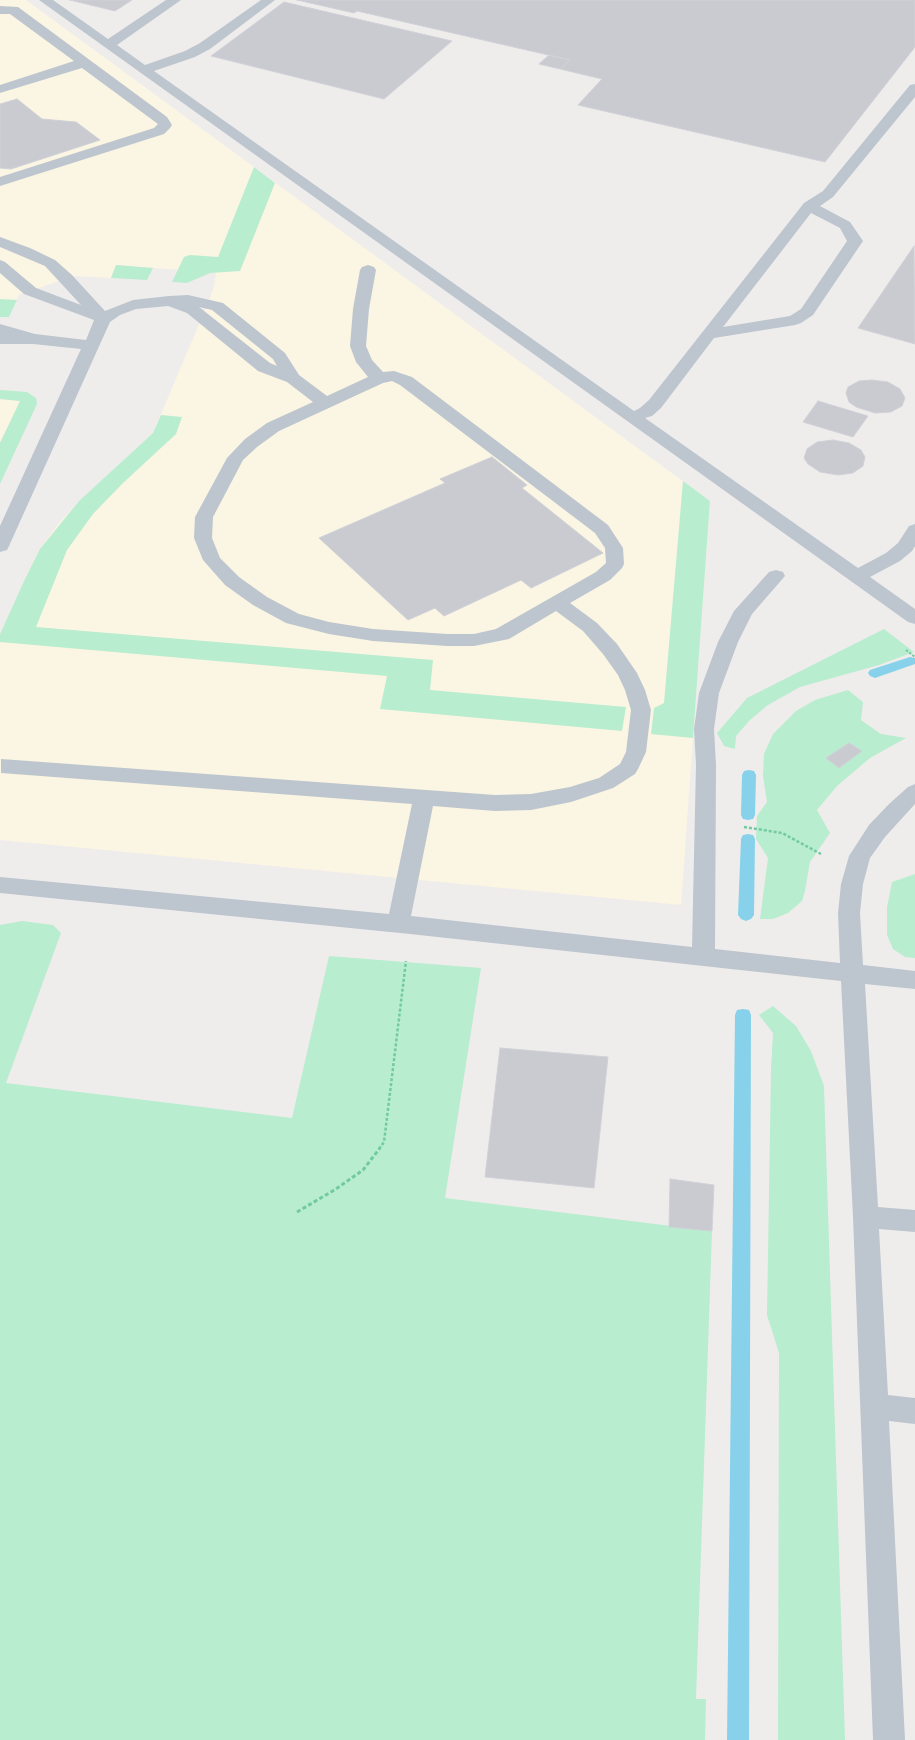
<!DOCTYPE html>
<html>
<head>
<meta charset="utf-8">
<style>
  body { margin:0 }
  canvas { display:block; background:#efecec }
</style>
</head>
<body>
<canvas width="915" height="1740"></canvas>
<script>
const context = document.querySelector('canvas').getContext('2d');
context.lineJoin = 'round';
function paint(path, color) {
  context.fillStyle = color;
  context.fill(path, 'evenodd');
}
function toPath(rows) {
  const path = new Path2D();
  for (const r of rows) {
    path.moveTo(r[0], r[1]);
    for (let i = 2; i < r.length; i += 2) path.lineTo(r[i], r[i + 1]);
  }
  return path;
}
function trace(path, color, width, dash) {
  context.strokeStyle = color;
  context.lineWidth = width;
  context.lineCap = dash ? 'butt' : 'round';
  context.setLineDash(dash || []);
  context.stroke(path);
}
const commercial = toPath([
  [0,0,26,0,710,501,681,905,0,840,0,634,24,581,40,549,58,524,79,501,153,433,208,303,214,286,216,273,116,265,111,278,73,276,19,295,9,317,0,317],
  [0,399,21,401,0,442]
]);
const green = toPath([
  [254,167,275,183,240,271,210,273,187,283,172,282,184,257,190,255,218,257],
  [116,265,153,268,147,280,111,278],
  [0,299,17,300,9,317,0,317],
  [0,390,27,392,36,398,37,404,0,484,0,443,20,401,0,399],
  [161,415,182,417,176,434,123,483,93,514,67,550,36,627,433,660,430,690,626,707,622,731,380,709,387,676,0,642,0,634,24,581,40,549,79,501,153,433],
  [683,481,710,501,693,738,651,734,654,708,664,703],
  [884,629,914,652,879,665,800,687,768,705,750,720,736,736,735,749,724,746,717,733,747,698],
  [848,690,863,702,861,720,881,734,906,738,870,758,837,786,817,810,830,833,810,862,805,891,802,901,788,913,773,919,760,919,768,858,756,839,757,816,767,802,763,776,764,754,773,734,796,711,815,700],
  [915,874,915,958,905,957,893,949,887,935,887,907,892,882],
  [22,921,53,925,61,933,6,1083,292,1118,329,956,481,968,445,1198,712,1231,696,1699,706,1699,705,1740,0,1740,0,925],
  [773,1006,796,1026,811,1051,824,1086,845,1740,778,1740,779,1353,767,1315,771,1069,773,1033,759,1015]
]);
const stream = toPath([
  [910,657,915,658,915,664,875,678,870,676,868,673,870,670,910,657],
  [749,770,754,771,756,775,755,815,753,819,748,820,743,819,741,815,742,775,744,771,749,770],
  [748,834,753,835,755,839,754,915,751,919,746,921,741,919,738,915,741,839,743,835,748,834],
  [743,1009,749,1010,751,1015,749,1740,727,1740,735,1015,737,1010,743,1009]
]);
const building = toPath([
  [70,0,132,0,115,11,70,0],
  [297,0,915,0,915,47,825,162,578,105,602,79,560,69,570,60,357,11,354,13,297,0],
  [284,2,452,41,384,99,211,56,284,2],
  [549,55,570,60,560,69,539,64,549,55],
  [17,99,42,119,76,122,100,140,11,169,0,168,0,104,17,99],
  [914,246,915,344,858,328,914,246],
  [872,380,888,382,900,389,905,398,902,406,891,412,875,413,856,407,849,402,846,393,848,387,859,381,872,380],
  [818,401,868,416,853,437,803,422,818,401],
  [833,440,849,443,861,450,865,457,863,466,853,473,838,475,820,472,808,464,804,458,807,449,817,442,833,440],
  [492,457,527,485,522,488,603,553,531,588,521,580,444,616,435,608,408,620,319,538,445,483,440,479,492,457],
  [849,743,862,751,839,768,826,758,849,743],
  [500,1048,608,1057,594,1188,485,1177,500,1048],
  [670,1179,714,1185,712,1231,669,1227,670,1179]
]);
const pathFar2 = toPath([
  [906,650,915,657]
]);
const pathFar1 = toPath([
  [744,827,782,833,821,854],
  [379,1149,384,1142,406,961]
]);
const path = toPath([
  [297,1212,336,1189,363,1170,380,1148]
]);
const minor = toPath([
  [39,0,53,0,108,39,166,0,181,0,117,45,145,65,185,51,200,43,261,0,275,0,210,49,195,57,154,71,634,411,640,408,649,400,804,203,823,191,910,85,915,84,915,97,833,197,820,206,850,222,863,241,813,315,801,323,795,325,714,338,661,408,652,416,645,418,858,568,886,553,898,543,909,526,915,524,915,546,912,551,900,561,870,577,915,609,915,624,908,622,39,0],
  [811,213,840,228,847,241,801,309,790,316,723,327,811,213],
  [0,6,18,7,167,117,172,125,170,128,164,134,0,186,0,177,154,128,158,124,82,68,0,93,0,85,74,61,10,14,0,14,0,6],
  [0,237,30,248,55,260,72,275,105,311,133,300,169,296,188,295,223,303,285,353,299,375,327,396,368,377,356,362,350,346,353,309,360,270,362,267,368,265,374,267,376,270,369,309,366,346,372,360,383,372,394,371,412,377,608,525,623,548,624,564,622,568,610,580,570,603,597,623,617,644,637,673,645,690,651,710,646,752,638,769,635,774,613,788,571,802,531,810,495,811,433,806,411,916,692,947,696,765,694,729,699,693,718,642,734,611,769,572,776,570,783,572,785,576,752,614,738,642,719,693,714,729,716,765,715,949,840,963,838,913,841,884,849,856,869,825,889,804,908,787,915,784,915,804,885,837,870,858,863,884,860,913,863,965,915,971,915,989,865,984,878,1207,915,1210,915,1232,879,1229,888,1395,915,1398,915,1424,889,1421,905,1740,873,1740,853,1217,841,981,410,934,0,893,0,877,389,914,412,804,1,773,1,759,495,795,531,794,570,787,599,778,620,764,626,752,631,710,625,690,618,675,603,654,583,631,556,611,509,639,474,646,447,646,373,641,329,634,286,623,253,605,225,585,203,560,194,538,195,517,227,458,245,439,267,423,313,402,287,382,258,371,187,313,168,306,136,309,120,315,110,322,9,546,7,550,0,552,0,526,81,349,33,344,0,344,0,324,35,334,86,340,94,320,24,294,0,273,0,260,5,262,36,288,81,305,45,266,0,247,0,237],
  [199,307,212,310,273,359,277,366,270,363,199,307],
  [392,381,400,385,595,533,605,548,606,563,596,572,496,629,474,634,447,634,373,629,329,622,299,614,267,597,239,577,220,558,212,538,213,517,243,460,257,447,279,431,383,383,392,381]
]);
paint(commercial, '#fbf5e3');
paint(green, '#b9edcf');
paint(stream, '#87d2ea');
paint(building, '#c9cbd1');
trace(building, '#d0d2d8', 1);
trace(pathFar2, '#72caa1', 2, [2.5, 1.5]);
trace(pathFar1, '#72caa1', 2.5, [3, 2]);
trace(path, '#72caa1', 3, [4, 2.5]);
paint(minor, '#bdc6ce');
</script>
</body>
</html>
